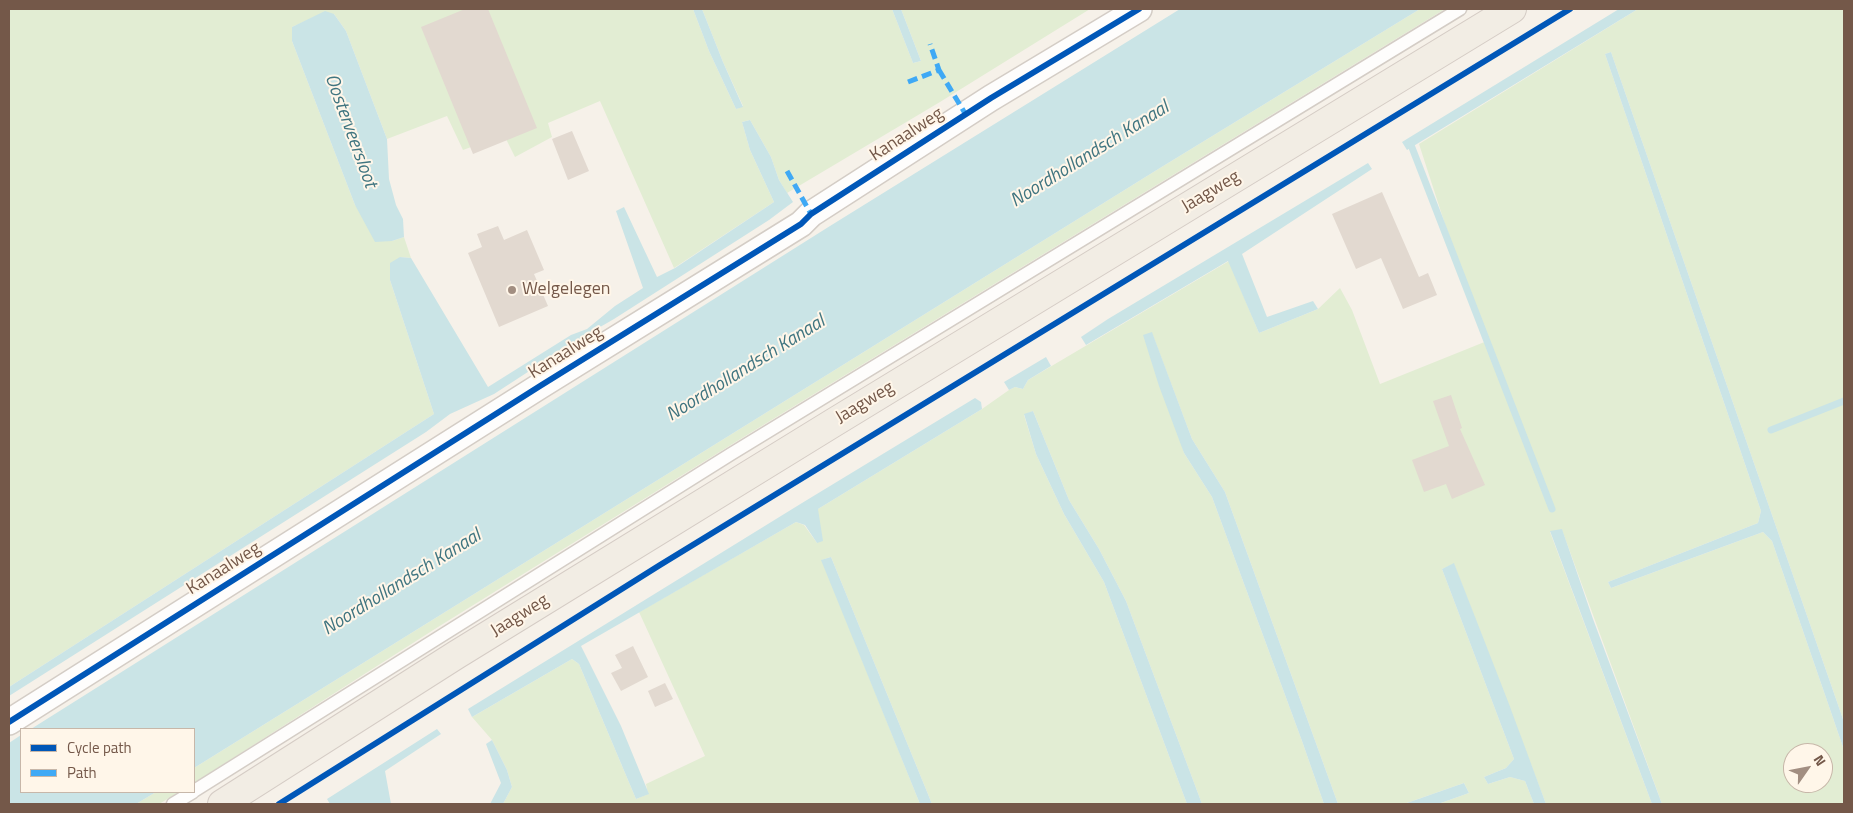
<!DOCTYPE html>
<html>
<head>
<meta charset="utf-8">
<style>
  body { margin:0 }
  #map { position:relative; width:1853px; height:813px; overflow:hidden; background:#f6f1e9; font-family:"Titillium Web",sans-serif }
  canvas { display:block }
  .frame { position:absolute; inset:0; border:10px solid #745849; pointer-events:none }
  .legend { position:absolute; left:20px; top:728px; width:175px; height:65px; box-sizing:border-box; background:#fff6e9; border:1px solid #c7b7a9; margin:0; padding:6px 9px; list-style:none; font-size:15px; color:#745849 }
  .legend li { display:flex; align-items:center; gap:10px; height:25px }
  .legend b { width:25px; border:1px solid #c7b7a9 }
  .north { position:absolute; left:1783px; top:743px; width:50px; height:50px; box-sizing:border-box; background:#fff6e9; border:1px solid #c7b7a9; border-radius:50%; rotate:57deg; font-size:14px; font-weight:700; line-height:20px; text-align:center; color:#745849 }
  .north::after { content:''; display:block; margin:auto; width:18px; height:22px; background:#a28e81; clip-path:polygon(50% 0,100% 100%,50% 72%,0 100%) }
</style>
</head>
<body>
<div id="map">
<canvas width="1853" height="813"></canvas>
<div class="frame"></div>
<ul class="legend">
<li><b style="height:6px;background:#0057b8"></b>Cycle path</li>
<li><b style="height:6px;background:#3fa9f5"></b>Path</li>
</ul>
<div class="north">N</div>
</div>
<script>
const context = document.querySelector('canvas').getContext('2d');
context.lineJoin = 'round';
function paint(path, color) {
  context.fillStyle = color;
  context.fill(path, 'evenodd');
}
function toPath(rows) {
  const path = new Path2D();
  for (const r of rows) {
    path.moveTo(r[0], r[1]);
    for (let i = 2; i < r.length; i += 2) path.lineTo(r[i], r[i + 1]);
  }
  return path;
}
function trace(path, color, width, dash) {
  context.strokeStyle = color;
  context.lineWidth = width;
  context.lineCap = dash ? 'butt' : 'round';
  context.setLineDash(dash || []);
  context.stroke(path);
}
function label(font, color, halo, rows, align = 'center') {
  context.font = font + ' "Titillium Web",sans-serif';
  context.lineWidth = 4;
  context.setLineDash([]);
  context.textBaseline = 'middle';
  context.strokeStyle = halo;
  context.fillStyle = color;
  for (const [text, x, y, turn = 0] of rows) {
    context.save();
    context.translate(x, y);
    context.rotate((+turn || 0) * Math.PI / 180);
    context.textAlign = isNaN(turn) ? turn : align;
    if (halo) context.strokeText(text, 0, 0);
    context.fillText(text, 0, 0);
    context.restore();
  }
}
const green = toPath([
  [9,9,693,9,709,51,736,109,743,106,723,62,702,9,892,9,913,63,921,61,901,9,1090,9,940,102,787,193,779,180,771,157,750,120,742,122,750,150,774,202,674,268,600,101,548,123,552,137,515,157,504,135,463,150,447,116,387,139,346,31,334,14,308,20,292,27,292,41,355,205,392,241,404,237,411,258,400,257,390,280,434,414,9,687],
  [1420,9,1445,9,742,438,438,627,194,783,194,768,1160,168],
  [1638,9,1844,9,1844,722,1611,52,1605,54,1761,511,1758,523,1608,582,1611,588,1763,532,1772,541,1844,750,1844,804,1662,804,1562,530,1550,532,1652,804,1546,804,1454,564,1442,569,1514,759,1506,768,1484,777,1488,784,1510,777,1525,781,1534,804,1438,804,1469,793,1464,783,1404,804,1338,804,1225,492,1192,439,1152,333,1184,453,1212,497,1302,741,1324,804,1202,804,1126,601,1099,549,1069,500,1033,411,1024,415,1036,454,1064,514,1104,582,1187,804,932,804,831,557,822,560,920,804,503,804,512,787,507,770,492,740,472,717,572,659,579,664,636,799,648,794,646,784,705,756,639,612,796,522,804,525,817,543,818,509,982,409,1009,390,1015,387,1023,389,1028,380,1229,261,1259,333,1318,309,1340,288,1352,310,1380,384,1487,341,1453,249,1419,144],
  [1793,753,1823,753,1823,783,1793,783],
  [156,792,179,792,159,804,136,804]
]);
const water = toPath([
  [693,9,702,9,723,62,743,107,736,109,709,51],
  [892,9,901,9,921,61,913,63],
  [1180,9,1420,9,1160,168,194,768,194,729,31,729,830,226],
  [1619,9,1638,9,1407,150,1402,142],
  [325,11,334,14,346,31,387,139,389,179,396,205,403,219,404,237,392,241,375,242,355,205,292,41,292,27],
  [1611,52,1844,722,1844,750,1772,541,1763,532,1611,588,1608,582,1758,523,1761,511,1605,54],
  [750,120,771,157,779,180,793,202,769,220,614,319,574,342,494,394,450,414,426,432,9,696,9,687,434,414,390,280,390,263,400,257,411,258,488,387,571,335,587,329,615,306,643,288,616,211,624,207,657,277,675,268,774,202,750,150,742,122],
  [1368,163,1372,169,1242,254,1267,317,1313,301,1318,309,1259,333,1228,261,1086,345,1081,337,1108,319],
  [1152,332,1192,439,1225,492,1338,804,1324,804,1302,741,1212,497,1184,453,1159,386,1143,335],
  [1046,357,1051,366,1028,380,1023,389,1015,387,1009,390,1004,382],
  [975,398,981,402,982,409,818,509,823,541,817,543,805,525,796,522,581,646,621,726,649,794,636,799,579,664,572,659,472,717,468,709,802,503],
  [1033,411,1069,500,1099,549,1126,601,1202,804,1187,804,1104,582,1064,514,1036,454,1024,414],
  [1562,529,1593,619,1662,804,1652,804,1550,531],
  [831,557,932,804,920,804,821,560],
  [1454,563,1509,704,1546,804,1534,804,1525,781,1510,777,1488,784,1484,777,1506,768,1514,759,1442,569],
  [437,729,441,734,385,771,391,804,330,804,327,799],
  [21,735,21,792,156,792,136,804,9,804,9,743],
  [492,740,507,770,512,787,503,804,490,804,501,783,486,744],
  [1464,783,1469,793,1438,804,1404,804]
]);
const stream = toPath([
  [1411,145,1552,509],
  [1771,430,1844,401]
]);
const building = toPath([
  [465,9,488,9,537,128,473,154,421,27],
  [572,131,589,171,568,180,552,139],
  [1382,192,1419,277,1428,273,1437,295,1403,309,1381,258,1356,269,1332,214],
  [498,226,504,240,527,230,544,270,534,274,548,306,499,327,468,253,482,247,477,234],
  [1451,395,1462,428,1460,429,1485,485,1452,499,1446,484,1424,492,1412,460,1449,446,1433,401],
  [633,646,648,677,621,691,611,673,622,668,615,655],
  [665,683,673,699,655,707,648,691]
]);
const service = toPath([
  [194,791,731,454,1460,9],
  [173,804,193,792]
]);
const minor = toPath([
  [9,722,540,386,801,224,811,214,991,98,1139,9]
]);
const primary = toPath([
  [222,804,456,655,833,423,1512,9]
]);
const quiet = toPath([
  [939,70,966,115],
  [908,82,939,70,930,44],
  [787,171,811,214]
]);
const cycleway = toPath([
  [9,722,540,386,801,224,811,214,991,98,1139,9],
  [279,804,660,565,1570,9]
]);
const markers = [
  [512,290,5,"#a28e81"]
];
const streetNames = [
  ["Kanaalweg",907,135,-33],
  ["Jaagweg",1211,192,-31],
  ["Kanaalweg",566,353,-32],
  ["Jaagweg",865,403,-31],
  ["Kanaalweg",224,569,-32],
  ["Jaagweg",520,616,-32]
];
const poiNames = [
  ["Welgelegen",522,290]
];
const waterNames = [
  ["Oosterveersloot",350,131,70],
  ["Noordhollandsch Kanaal",1090,155,-32],
  ["Noordhollandsch Kanaal",746,369,-32],
  ["Noordhollandsch Kanaal",402,583,-32]
];
paint(green, '#e2edd3');
paint(water, '#cae4e6');
trace(stream, '#cae4e6', 7);
paint(building, '#e2d9d0');
trace(service, '#d4cdc6', 15);
trace(minor, '#d4cdc6', 28);
trace(primary, '#d5ccc5', 30);
trace(service, '#fefdfc', 12);
trace(minor, '#fefdfc', 25);
trace(primary, '#f2ede4', 28);
trace(quiet, '#3fa9f5', 5, [10, 5]);
trace(cycleway, '#0057b8', 6);
for (const [x, y, r, color] of markers) {
  const dot = new Path2D();
  dot.arc(x, y, r, 0, 2 * Math.PI);
  context.fillStyle = color;
  context.fill(dot);
  trace(dot, '#fff6e9', 2);
}
label('18px', '#745849', '#fff6e9', streetNames);
label('18px', '#745849', '#fff6e9', poiNames, 'left');
label('italic 19px', '#407580', '#fff6e9', waterNames);
</script>
</body>
</html>
